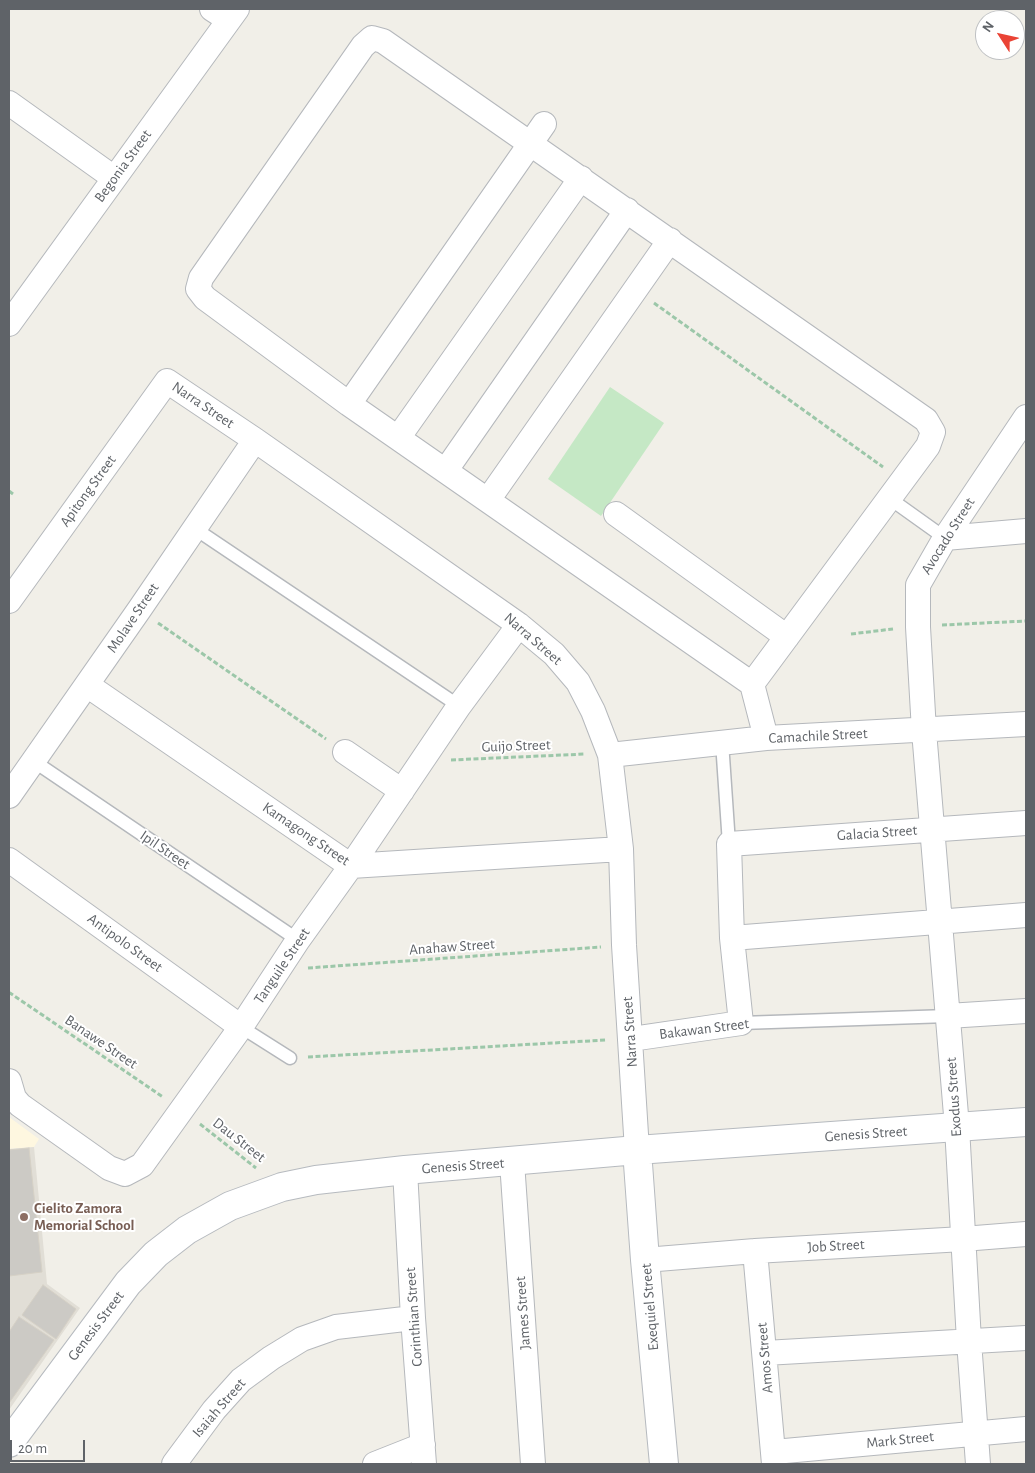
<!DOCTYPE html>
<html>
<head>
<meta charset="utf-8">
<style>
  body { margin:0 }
  #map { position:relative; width:1035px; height:1473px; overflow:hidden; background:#f1efe8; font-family:"Alegreya Sans",sans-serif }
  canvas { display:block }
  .frame { position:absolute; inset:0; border:10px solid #5f6368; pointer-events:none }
  .north { position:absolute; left:975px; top:10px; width:50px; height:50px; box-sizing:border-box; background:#fff; border:1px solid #bfc1c3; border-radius:50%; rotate:305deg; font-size:14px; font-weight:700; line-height:20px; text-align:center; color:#5f6368 }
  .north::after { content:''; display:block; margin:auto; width:18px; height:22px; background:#ea4335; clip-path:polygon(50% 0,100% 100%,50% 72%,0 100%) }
  .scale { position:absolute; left:10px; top:1440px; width:75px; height:22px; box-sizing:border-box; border:2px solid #5f6368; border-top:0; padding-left:6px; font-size:15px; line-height:18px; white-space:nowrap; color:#5f6368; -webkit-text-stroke:4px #fff; paint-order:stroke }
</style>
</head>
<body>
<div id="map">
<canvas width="1035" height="1473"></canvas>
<div class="frame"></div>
<div class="north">N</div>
<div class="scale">20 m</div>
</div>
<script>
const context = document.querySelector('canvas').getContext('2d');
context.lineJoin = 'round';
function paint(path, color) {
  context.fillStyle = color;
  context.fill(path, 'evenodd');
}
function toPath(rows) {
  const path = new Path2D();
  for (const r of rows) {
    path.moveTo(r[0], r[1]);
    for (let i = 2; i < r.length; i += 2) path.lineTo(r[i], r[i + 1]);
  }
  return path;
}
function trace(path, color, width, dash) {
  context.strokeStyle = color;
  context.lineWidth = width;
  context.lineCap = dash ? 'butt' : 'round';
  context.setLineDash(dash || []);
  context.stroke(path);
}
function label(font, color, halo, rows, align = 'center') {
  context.font = font + ' "Alegreya Sans",sans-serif';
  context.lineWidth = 4;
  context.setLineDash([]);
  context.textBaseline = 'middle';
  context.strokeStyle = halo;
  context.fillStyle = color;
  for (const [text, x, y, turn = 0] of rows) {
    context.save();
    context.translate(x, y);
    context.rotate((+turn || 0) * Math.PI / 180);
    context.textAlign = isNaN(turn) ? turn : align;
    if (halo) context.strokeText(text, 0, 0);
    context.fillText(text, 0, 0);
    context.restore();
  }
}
const commercial = toPath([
  [9,1117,39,1139,34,1147,9,1149]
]);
const education = toPath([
  [34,1147,47,1284,80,1308,9,1410,9,1149]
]);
const green = toPath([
  [610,387,664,423,601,516,548,479]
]);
const building = toPath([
  [29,1148,42,1272,9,1276,9,1150,29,1148],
  [43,1285,76,1309,56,1339,22,1315,43,1285],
  [19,1317,54,1340,9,1403,9,1332,19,1317]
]);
const path = toPath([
  [654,303,883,467],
  [9,491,13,494],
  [158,623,326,739],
  [942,625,1026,621],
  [851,634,893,629],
  [451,760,585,754],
  [308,968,601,947],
  [9,994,10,993,163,1097],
  [308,1057,606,1040],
  [200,1124,256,1168]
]);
const lane = toPath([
  [889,498,945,538],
  [194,528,459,706],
  [722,742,729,844],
  [32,760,298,940],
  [741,1023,948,1016],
  [241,1027,290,1058]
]);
const street = toPath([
  [212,9,229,20],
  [9,103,114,178],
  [9,324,237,9],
  [349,404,544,124],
  [398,438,581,178],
  [446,470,627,210],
  [488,500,670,240],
  [616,514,787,637],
  [945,538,1026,531],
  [9,601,167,381,255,440,519,625,554,654,578,682,593,711,610,755,621,849,624,945,637,1150],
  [752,684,928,446,933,432,926,420,383,41,372,38,363,46,201,278,198,289,205,298,349,404,752,684,766,738],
  [87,685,351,866,621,849],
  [345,752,402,791],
  [610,755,766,738,1026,724],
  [9,796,139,610,255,440],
  [9,860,241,1027],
  [732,938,1026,915],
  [948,1016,1026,1011],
  [631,1039,741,1023,732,938,729,844,1026,823],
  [9,1081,14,1098,20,1105,109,1168,125,1174,142,1165,241,1027,298,940,351,866,459,706,519,625],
  [512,1162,533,1464],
  [405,1170,413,1318,424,1464],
  [755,1251,774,1464],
  [645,1260,755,1251,963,1239,1026,1234],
  [765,1353,1026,1338],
  [774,1452,1026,1429],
  [174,1464,214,1410,241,1380,271,1358,302,1339,336,1327,413,1318],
  [375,1464,423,1445],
  [978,1464,969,1341,957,1127,924,731,918,627,918,585,945,538,1026,417]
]);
const secondary = toPath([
  [637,1150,645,1260,664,1464],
  [9,1443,128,1283,156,1254,187,1230,230,1206,282,1187,316,1180,405,1170,637,1150,1026,1122]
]);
const markers = [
  [24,1217,5,"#8d6e63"]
];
const streetNames = [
  ["Begonia Street",123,166,-54],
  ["Narra Street",203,405,34],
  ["Apitong Street",88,491,-54],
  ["Avocado Street",948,536,-58],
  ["Molave Street",133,618,-56],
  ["Narra Street",533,639,41],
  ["Camachile Street",818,736,-3],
  ["Guijo Street",516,746,-2],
  ["Galacia Street",877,833,-4],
  ["Kamagong Street",306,834,34],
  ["Ipil Street",165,850,34],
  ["Antipolo Street",125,943,36],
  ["Anahaw Street",452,947,-4],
  ["Tanguile Street",282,966,-56],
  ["Bakawan Street",704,1029,-7],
  ["Narra Street",630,1032,-94],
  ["Banawe Street",101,1042,34],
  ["Exodus Street",954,1097,-94],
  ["Genesis Street",866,1134,-4],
  ["Dau Street",239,1140,38],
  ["Genesis Street",463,1166,-4],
  ["Job Street",836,1246,-3],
  ["Exequiel Street",650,1307,-95],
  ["James Street",523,1313,-94],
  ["Corinthian Street",414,1317,-94],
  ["Genesis Street",96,1326,-53],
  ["Amos Street",765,1358,-95],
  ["Isaiah Street",219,1408,-49],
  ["Mark Street",900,1440,-6]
];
const educationNames = [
  ["Cielito Zamora",34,1208],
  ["Memorial School",34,1225]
];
paint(commercial, '#fef7e0');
paint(education, '#e1ded6');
paint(green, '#c5e8c5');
paint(building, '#cccac5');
trace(building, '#d6d1c6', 1);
trace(lane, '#b5b8bc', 15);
trace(street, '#b5b8bc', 26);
trace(secondary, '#b6babf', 30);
trace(path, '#9cc7a9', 3, [5, 2.5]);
trace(lane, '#fff', 12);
trace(street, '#fff', 24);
trace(secondary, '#fff', 28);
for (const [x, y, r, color] of markers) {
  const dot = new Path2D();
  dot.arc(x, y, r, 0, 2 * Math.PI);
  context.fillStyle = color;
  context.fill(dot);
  trace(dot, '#fff', 2);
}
label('15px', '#5f6368', '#fff', streetNames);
label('bold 15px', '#785e54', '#fff', educationNames, 'left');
</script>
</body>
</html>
